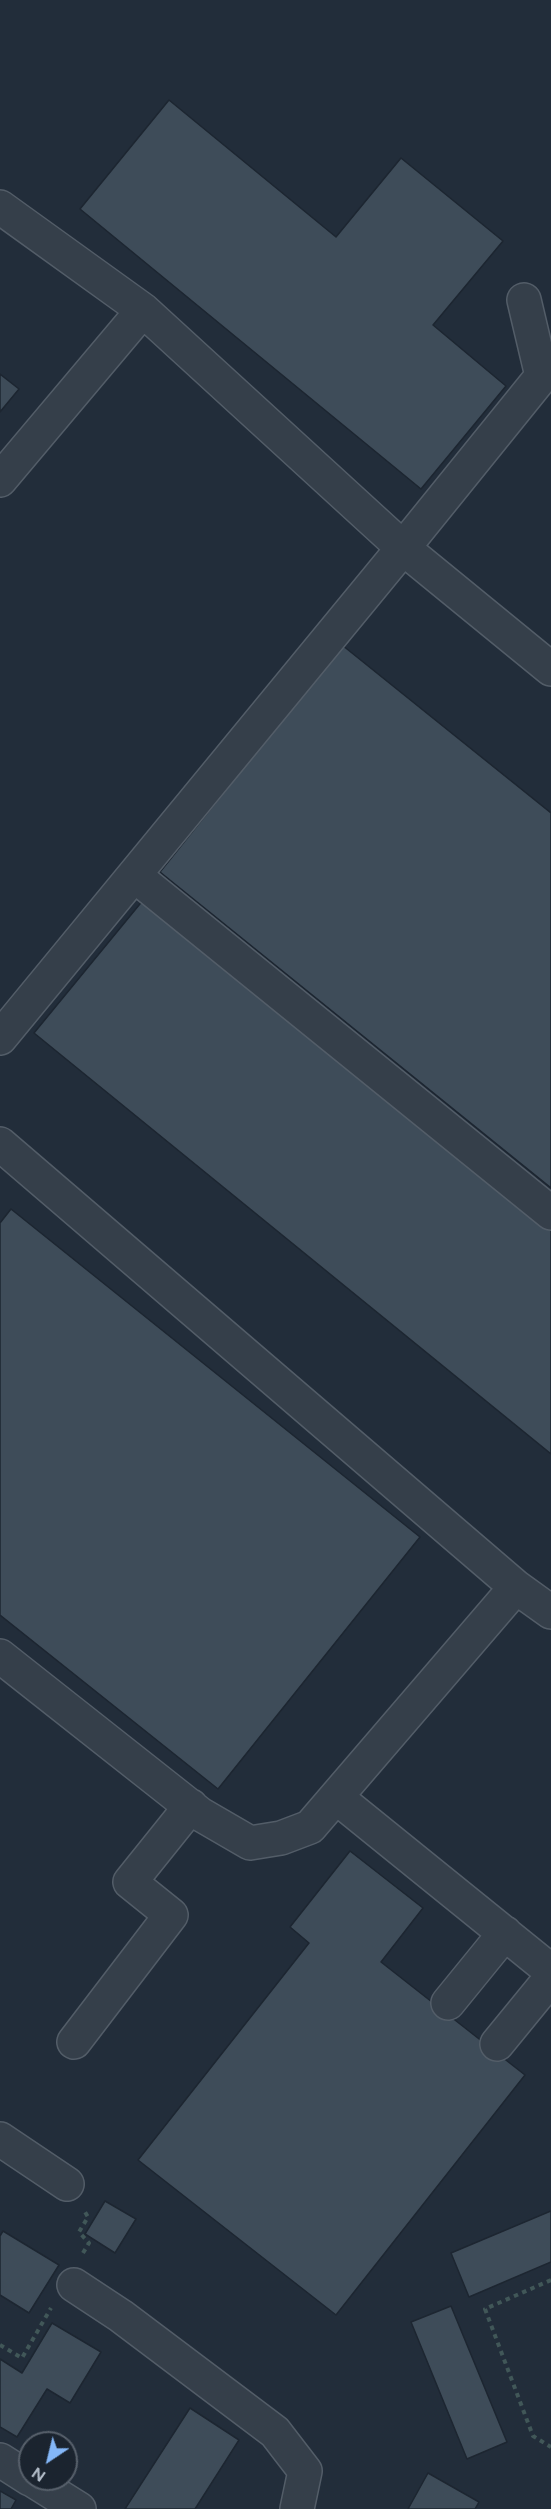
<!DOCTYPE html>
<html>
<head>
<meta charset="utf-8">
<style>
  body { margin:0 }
  #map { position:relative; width:551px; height:2509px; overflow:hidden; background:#222d3a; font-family:Figtree,sans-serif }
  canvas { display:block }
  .north { position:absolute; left:18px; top:2431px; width:60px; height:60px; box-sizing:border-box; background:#1b242f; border:2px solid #57606b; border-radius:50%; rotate:215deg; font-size:16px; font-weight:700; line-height:24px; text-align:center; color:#b0bac6 }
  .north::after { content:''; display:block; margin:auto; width:21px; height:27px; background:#84b7f8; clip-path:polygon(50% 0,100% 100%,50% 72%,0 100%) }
</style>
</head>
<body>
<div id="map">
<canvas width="551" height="2509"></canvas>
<div class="north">N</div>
</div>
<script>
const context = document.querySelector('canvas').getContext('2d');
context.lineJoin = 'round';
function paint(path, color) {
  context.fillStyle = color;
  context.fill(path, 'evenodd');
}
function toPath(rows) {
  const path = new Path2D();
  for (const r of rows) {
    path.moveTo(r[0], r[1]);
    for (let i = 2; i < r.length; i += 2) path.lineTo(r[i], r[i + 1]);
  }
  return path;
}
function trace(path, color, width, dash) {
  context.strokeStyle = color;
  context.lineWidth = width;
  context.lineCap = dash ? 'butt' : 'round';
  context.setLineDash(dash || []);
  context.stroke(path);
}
const building = toPath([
  [169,100,336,237,401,158,503,241,433,325,506,386,421,489,80,209,169,100],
  [0,374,19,389,0,412,0,374],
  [342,645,551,813,551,1188,160,872,342,645],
  [144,899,551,1230,551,1454,34,1033,144,899],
  [11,1209,420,1537,218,1789,0,1615,0,1223,11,1209],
  [350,1851,423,1908,381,1962,525,2075,336,2315,138,2160,309,1943,290,1927,350,1851],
  [105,2201,136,2219,115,2253,85,2234,105,2201],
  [551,2211,551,2262,469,2297,451,2253,551,2211],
  [3,2231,59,2265,29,2313,0,2295,0,2236,3,2231],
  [451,2306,507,2442,467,2459,411,2322,451,2306],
  [52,2323,101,2352,70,2403,47,2389,17,2437,0,2427,0,2359,22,2373,52,2323],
  [190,2408,239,2440,195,2509,125,2509,190,2408],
  [428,2473,479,2502,475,2509,408,2509,428,2473],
  [0,2491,16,2500,11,2509,0,2509,0,2491]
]);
const path = toPath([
  [83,2253,89,2243,79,2232,88,2217,85,2212],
  [551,2280,485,2309,533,2436,551,2447],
  [0,2345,22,2358,51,2308]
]);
const minor = toPath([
  [0,207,143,310,403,548,551,669],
  [0,480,143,310],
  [134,875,551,1213],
  [0,1038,403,548,542,376,524,300],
  [0,1144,516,1587,551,1612],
  [0,1656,200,1814,250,1843,281,1838,310,1827,516,1587],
  [336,1797,551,1971],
  [448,2003,505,1933],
  [74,2042,171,1915,130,1882,191,1806],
  [497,2044,551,1978],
  [0,2139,67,2184],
  [74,2285,121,2316,275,2432,305,2471,297,2509],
  [0,2460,30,2479],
  [31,2479,79,2509]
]);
paint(building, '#3e4c59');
trace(building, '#1d2631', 1.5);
trace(minor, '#535d68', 36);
trace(path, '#415758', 4, [4.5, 4.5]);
trace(minor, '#353f4a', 33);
</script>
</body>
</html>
